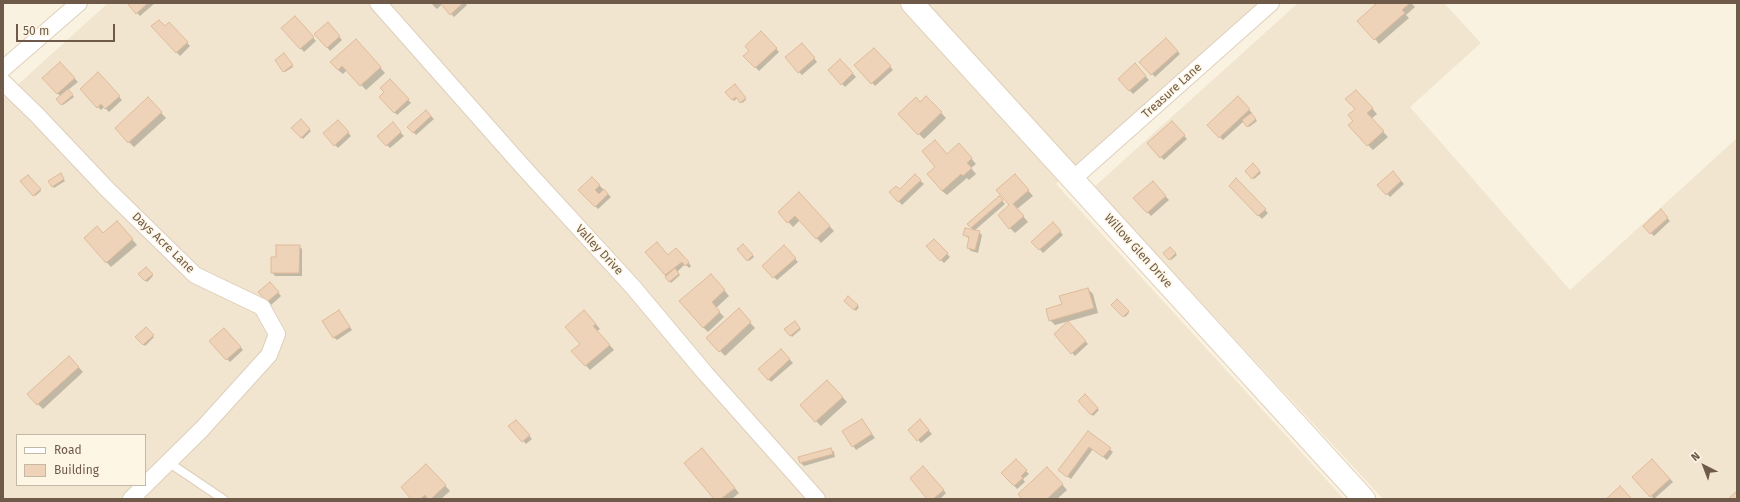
<!DOCTYPE html>
<html>
<head>
<meta charset="utf-8">
<style>
  body { margin:0 }
  #map { position:relative; width:1740px; height:502px; overflow:hidden; background:#faf2e0; font-family:"Fira Sans",sans-serif }
  canvas { display:block }
  .frame { position:absolute; inset:0; border:4px solid #6f5a49; pointer-events:none }
  .legend { position:absolute; left:16px; top:434px; width:130px; height:52px; box-sizing:border-box; background:#fef6e5; border:1px solid #c5b8a7; margin:0; padding:5px 7px; list-style:none; font-size:12px; color:#6f5a49 }
  .legend li { display:flex; align-items:center; gap:8px; height:20px }
  .legend b { width:20px; border:1px solid #c5b8a7 }
  .north { position:absolute; left:1684px; top:446px; width:40px; height:40px; -webkit-text-stroke:3px #fef6e5; paint-order:stroke; rotate:318deg; font-size:11px; font-weight:700; line-height:16px; text-align:center; color:#6f5a49 }
  .north::after { content:''; display:block; margin:auto; width:14px; height:18px; background:#6f5a49; clip-path:polygon(50% 0,100% 100%,50% 72%,0 100%) }
  .scale { position:absolute; left:16px; top:24px; width:99px; height:18px; box-sizing:border-box; border:2px solid #6f5a49; border-top:0; padding-left:5px; font-size:12px; line-height:14px; white-space:nowrap; color:#6f5a49; -webkit-text-stroke:3px #fef6e5; paint-order:stroke }
</style>
</head>
<body>
<div id="map">
<canvas width="1740" height="502"></canvas>
<div class="frame"></div>
<ul class="legend">
<li><b style="height:5px;background:#fff"></b>Road</li>
<li><b style="height:11px;background:#eed3b9"></b>Building</li>
</ul>
<div class="north">N</div>
<div class="scale">50 m</div>
</div>
<script>
const context = document.querySelector('canvas').getContext('2d');
context.lineJoin = 'round';
function paint(path, color) {
  context.fillStyle = color;
  context.fill(path, 'evenodd');
}
function toPath(rows) {
  const path = new Path2D();
  for (const r of rows) {
    path.moveTo(r[0], r[1]);
    for (let i = 2; i < r.length; i += 2) path.lineTo(r[i], r[i + 1]);
  }
  return path;
}
function trace(path, color, width, dash) {
  context.strokeStyle = color;
  context.lineWidth = width;
  context.lineCap = dash ? 'butt' : 'round';
  context.setLineDash(dash || []);
  context.stroke(path);
}
function label(font, color, halo, rows, align = 'center') {
  context.font = font + ' "Fira Sans",sans-serif';
  context.lineWidth = 3;
  context.setLineDash([]);
  context.textBaseline = 'middle';
  context.strokeStyle = halo;
  context.fillStyle = color;
  for (const [text, x, y, turn = 0] of rows) {
    context.save();
    context.translate(x, y);
    context.rotate((+turn || 0) * Math.PI / 180);
    context.textAlign = isNaN(turn) ? turn : align;
    if (halo) context.strokeText(text, 0, 0);
    context.fillText(text, 0, 0);
    context.restore();
  }
}
const residential = toPath([
  [108,3,1261,3,1056,184,1344,499,3,499,3,98],
  [17,435,145,435,145,485,17,485],
  [1298,3,1444,3,1481,43,1410,107,1570,290,1737,138,1737,499,1383,499,1094,187]
]);
const shadow = toPath([
  [128,3,155,3,140,16],
  [431,3,465,3,467,5,454,17,442,4,437,9],
  [1376,3,1411,3,1415,7,1406,15,1409,18,1379,44,1375,39],
  [298,20,316,41,304,52,283,28],
  [169,23,190,46,180,56,153,26,165,27],
  [331,27,342,40,330,51,327,47],
  [761,32,779,52,759,71,745,56,750,51],
  [1166,39,1180,54,1155,77,1141,62],
  [360,45,385,73,366,90,347,70,343,74,338,70],
  [805,47,817,62,802,75,799,72],
  [874,49,893,70,875,86,856,65],
  [285,56,293,67,285,72,284,71],
  [840,60,856,77,845,87,829,70],
  [60,63,78,82,68,90,74,97,63,105,58,99,61,97,44,78],
  [1135,65,1149,80,1133,94,1119,79],
  [98,74,122,100,109,112,104,107,101,110,81,89],
  [390,80,411,103,397,115,380,97,385,93],
  [735,85,746,100,742,103,737,98,734,101,727,92],
  [1361,96,1377,114,1371,119,1388,137,1373,150,1368,145,1354,121],
  [926,97,946,118,924,139,899,114,920,103],
  [1238,98,1252,113,1251,114,1257,121,1249,127,1244,121,1223,140,1208,125],
  [153,104,166,118,134,147,129,142],
  [426,111,434,119,416,135,409,127],
  [301,120,311,131,303,139,292,128],
  [338,121,351,136,338,148,324,133],
  [1172,122,1187,139,1164,160,1148,143],
  [392,124,404,136,390,148,378,136],
  [963,149,976,164,971,168,976,174,969,180,967,178,947,195,942,191,947,155],
  [1253,164,1261,173,1254,179,1246,171],
  [1393,172,1404,184,1390,197,1379,185],
  [28,176,41,191,35,196,22,181],
  [62,176,65,181,54,188,50,182],
  [915,176,924,184,902,205,890,192,900,191],
  [592,178,611,197,598,209,580,190],
  [1019,180,1033,196,1017,209,1028,222,1015,233,1010,228,1011,205],
  [1236,180,1268,213,1262,219,1230,186],
  [1152,182,1169,200,1151,216,1135,198],
  [999,197,1005,204,974,231,968,224],
  [804,199,834,231,821,243,800,220,793,227,779,212],
  [1660,211,1670,221,1654,236,1644,226],
  [1053,223,1063,235,1043,253,1033,242],
  [121,227,137,245,111,267,85,238,103,234],
  [979,232,982,235,978,253,971,251,968,248,970,239,964,235],
  [934,240,950,257,944,263,927,246],
  [743,245,754,257,749,261,738,249],
  [299,246,302,249,302,276,275,276,272,272,277,258],
  [784,247,798,262,777,280,763,266],
  [1170,248,1177,255,1171,260,1165,253],
  [647,252,668,256,680,252,691,266,689,268,685,264,677,272,680,275,671,283],
  [146,268,153,276,147,282,140,274],
  [716,280,729,296,716,308,724,317,708,332,703,327],
  [273,286,281,296,271,305,260,292],
  [1088,289,1093,294,1098,313,1055,325,1050,320,1063,305],
  [848,297,859,307,856,311,845,301],
  [1117,300,1129,313,1125,317,1113,305],
  [738,310,755,328,725,356,708,338],
  [339,311,352,330,337,340,333,337],
  [589,316,600,329,597,331,614,350,590,370,573,351,581,344],
  [794,322,801,329,792,337,786,329],
  [1068,322,1088,344,1075,356,1055,334],
  [146,328,154,337,145,346,137,337],
  [224,329,243,350,230,362,210,341],
  [781,350,793,363,771,382,760,369],
  [74,362,83,372,43,409,28,394],
  [832,386,847,402,821,426,816,421],
  [1085,395,1099,410,1093,416,1079,401],
  [862,420,875,438,856,450,844,432],
  [516,421,532,439,526,444,510,426],
  [920,421,932,434,921,443,909,430],
  [1088,432,1113,452,1107,460,1093,449,1071,479,1063,473],
  [831,449,834,452,835,457,804,466,801,463,800,458],
  [707,454,739,493,732,499,715,499],
  [1652,460,1673,482,1654,499,1634,477],
  [1016,461,1029,474,1023,479,1025,482,1017,489,1003,473],
  [431,470,450,491,441,499,412,499],
  [926,470,946,493,940,499,928,499],
  [1052,473,1067,490,1057,499,1023,499]
]);
const building = toPath([
  [127,3,148,3,136,14,127,3],
  [442,3,463,3,450,15,441,4,442,3],
  [1375,3,1410,3,1402,10,1405,13,1374,40,1357,21,1376,4,1375,3],
  [295,16,314,37,300,49,281,28,295,16],
  [159,20,165,26,169,22,188,42,176,53,151,26,159,20],
  [328,22,340,36,327,48,314,34,328,22],
  [761,31,777,48,755,68,743,56,749,51,745,46,761,31],
  [1166,38,1178,51,1151,75,1139,62,1166,38],
  [356,39,381,67,360,86,342,66,338,70,330,62,356,39],
  [802,43,815,58,798,73,785,57,802,43],
  [874,48,891,66,871,84,854,65,874,48],
  [284,53,293,65,283,72,275,60,284,53],
  [840,59,853,73,841,85,828,70,840,59],
  [60,62,75,78,57,94,42,78,60,62],
  [1135,63,1146,76,1129,91,1118,79,1135,63],
  [98,72,120,96,105,109,101,104,97,108,80,89,98,72],
  [390,79,409,99,394,113,379,97,384,92,380,88,390,79],
  [735,84,746,98,740,103,736,97,732,100,725,92,735,84],
  [68,89,73,95,61,105,56,99,68,89],
  [1356,90,1373,108,1367,113,1384,131,1367,146,1348,125,1353,121,1348,115,1355,109,1345,99,1356,90],
  [926,96,942,112,918,135,898,114,916,97,920,102,926,96],
  [1238,96,1250,109,1219,138,1207,125,1238,96],
  [148,97,162,112,128,143,115,128,148,97],
  [426,110,431,116,413,133,407,127,426,110],
  [1251,113,1256,119,1247,127,1242,120,1251,113],
  [301,119,310,129,301,138,291,128,301,119],
  [338,120,349,132,334,146,323,133,338,120],
  [1172,121,1185,135,1160,158,1147,143,1172,121],
  [393,122,401,132,386,146,377,136,393,122],
  [935,140,947,154,959,143,972,158,967,163,972,168,963,176,961,174,942,191,927,174,935,167,922,151,935,140],
  [1253,163,1260,171,1252,179,1245,171,1253,163],
  [1393,171,1401,181,1386,195,1377,185,1393,171],
  [61,173,64,179,52,187,48,181,61,173],
  [915,174,921,180,898,202,889,192,896,186,900,189,915,174],
  [1015,174,1029,190,1013,204,1024,216,1009,229,998,215,1009,205,996,190,1015,174],
  [28,175,41,189,33,196,20,181,28,175],
  [592,177,600,185,595,190,599,194,604,189,608,194,595,207,578,190,592,177],
  [1236,178,1266,209,1258,216,1229,186,1236,178],
  [1153,181,1166,196,1147,213,1133,198,1153,181],
  [799,192,830,226,816,239,795,216,787,223,778,212,799,192],
  [999,196,1003,200,971,228,967,224,999,196],
  [1661,209,1668,218,1650,234,1643,226,1661,209],
  [117,221,133,239,106,263,84,238,97,226,103,233,117,221],
  [1053,222,1061,231,1039,250,1031,242,1053,222],
  [965,228,980,231,975,250,967,248,969,237,963,235,965,228],
  [934,239,948,253,940,261,926,246,934,239],
  [657,242,668,255,676,248,689,262,685,266,682,262,665,275,645,252,657,242],
  [743,244,753,255,747,261,737,249,743,244],
  [276,245,300,245,299,273,271,273,271,257,276,257,276,245],
  [784,245,796,258,773,278,762,266,784,245],
  [1170,247,1176,253,1169,260,1163,253,1170,247],
  [146,267,153,274,145,281,138,274,146,267],
  [675,268,679,274,669,282,665,277,675,268],
  [711,274,725,290,712,302,720,312,703,328,679,301,711,274],
  [270,282,279,292,267,302,258,292,270,282],
  [1088,288,1094,308,1049,321,1046,309,1062,304,1059,296,1088,288],
  [848,296,858,305,854,310,844,301,848,296],
  [1117,299,1129,311,1123,317,1111,305,1117,299],
  [739,308,751,322,719,352,706,338,739,308],
  [339,310,350,327,333,338,322,321,339,310],
  [584,310,596,324,593,326,610,345,585,366,571,351,580,344,565,327,584,310],
  [795,321,800,328,790,336,784,329,795,321],
  [1068,321,1086,341,1071,354,1054,334,1068,321],
  [146,327,154,335,143,345,135,337,146,327],
  [224,328,241,347,226,360,209,341,224,328],
  [781,349,790,359,768,380,758,369,781,349],
  [69,356,79,367,37,405,27,394,69,356],
  [827,380,843,397,815,422,800,405,827,380],
  [1085,394,1098,408,1091,415,1078,401,1085,394],
  [862,419,872,434,852,447,842,431,862,419],
  [920,419,929,430,917,441,908,430,920,419],
  [516,420,530,435,522,442,508,426,516,420],
  [1088,431,1111,448,1103,457,1089,447,1067,477,1058,470,1088,431],
  [702,448,735,488,721,499,714,499,684,463,702,448],
  [831,448,833,454,800,463,798,457,831,448],
  [1016,459,1027,470,1021,476,1023,478,1014,486,1001,473,1016,459],
  [1652,459,1670,479,1650,497,1632,477,1652,459],
  [426,464,446,485,431,499,428,499,425,495,420,499,411,499,401,487,426,464],
  [923,466,944,490,933,499,927,499,910,478,923,466],
  [1047,467,1063,484,1047,499,1022,499,1018,494,1047,467],
  [1620,486,1632,499,1606,499,1620,486],
  [1737,491,1737,499,1728,499,1737,491]
]);
const lane = toPath([
  [168,462,223,499]
]);
const street = toPath([
  [378,3,524,168,633,287,705,373,817,499],
  [3,69,79,3],
  [3,82,37,115,107,189,195,275,262,307,277,334,269,355,202,429,131,499],
  [1073,179,1271,3]
]);
const secondary = toPath([
  [912,3,1364,499]
]);
const streetNames = [
  ["Treasure Lane",1172,91,-42],
  ["Days Acre Lane",163,243,44],
  ["Valley Drive",599,250,47],
  ["Willow Glen Drive",1138,251,48]
];
paint(residential, '#f1e5cf');
paint(shadow, '#0003');
paint(building, '#eed3b9');
trace(building, '#e0bb9a', 1);
trace(lane, '#decfbc', 10);
trace(street, '#decfbc', 18);
trace(secondary, '#dfceb8', 24);
trace(lane, '#fff', 8);
trace(street, '#fff', 16);
trace(secondary, '#fff', 22);
label('12px', '#6f5a49', '#fef6e5', streetNames);
</script>
</body>
</html>
